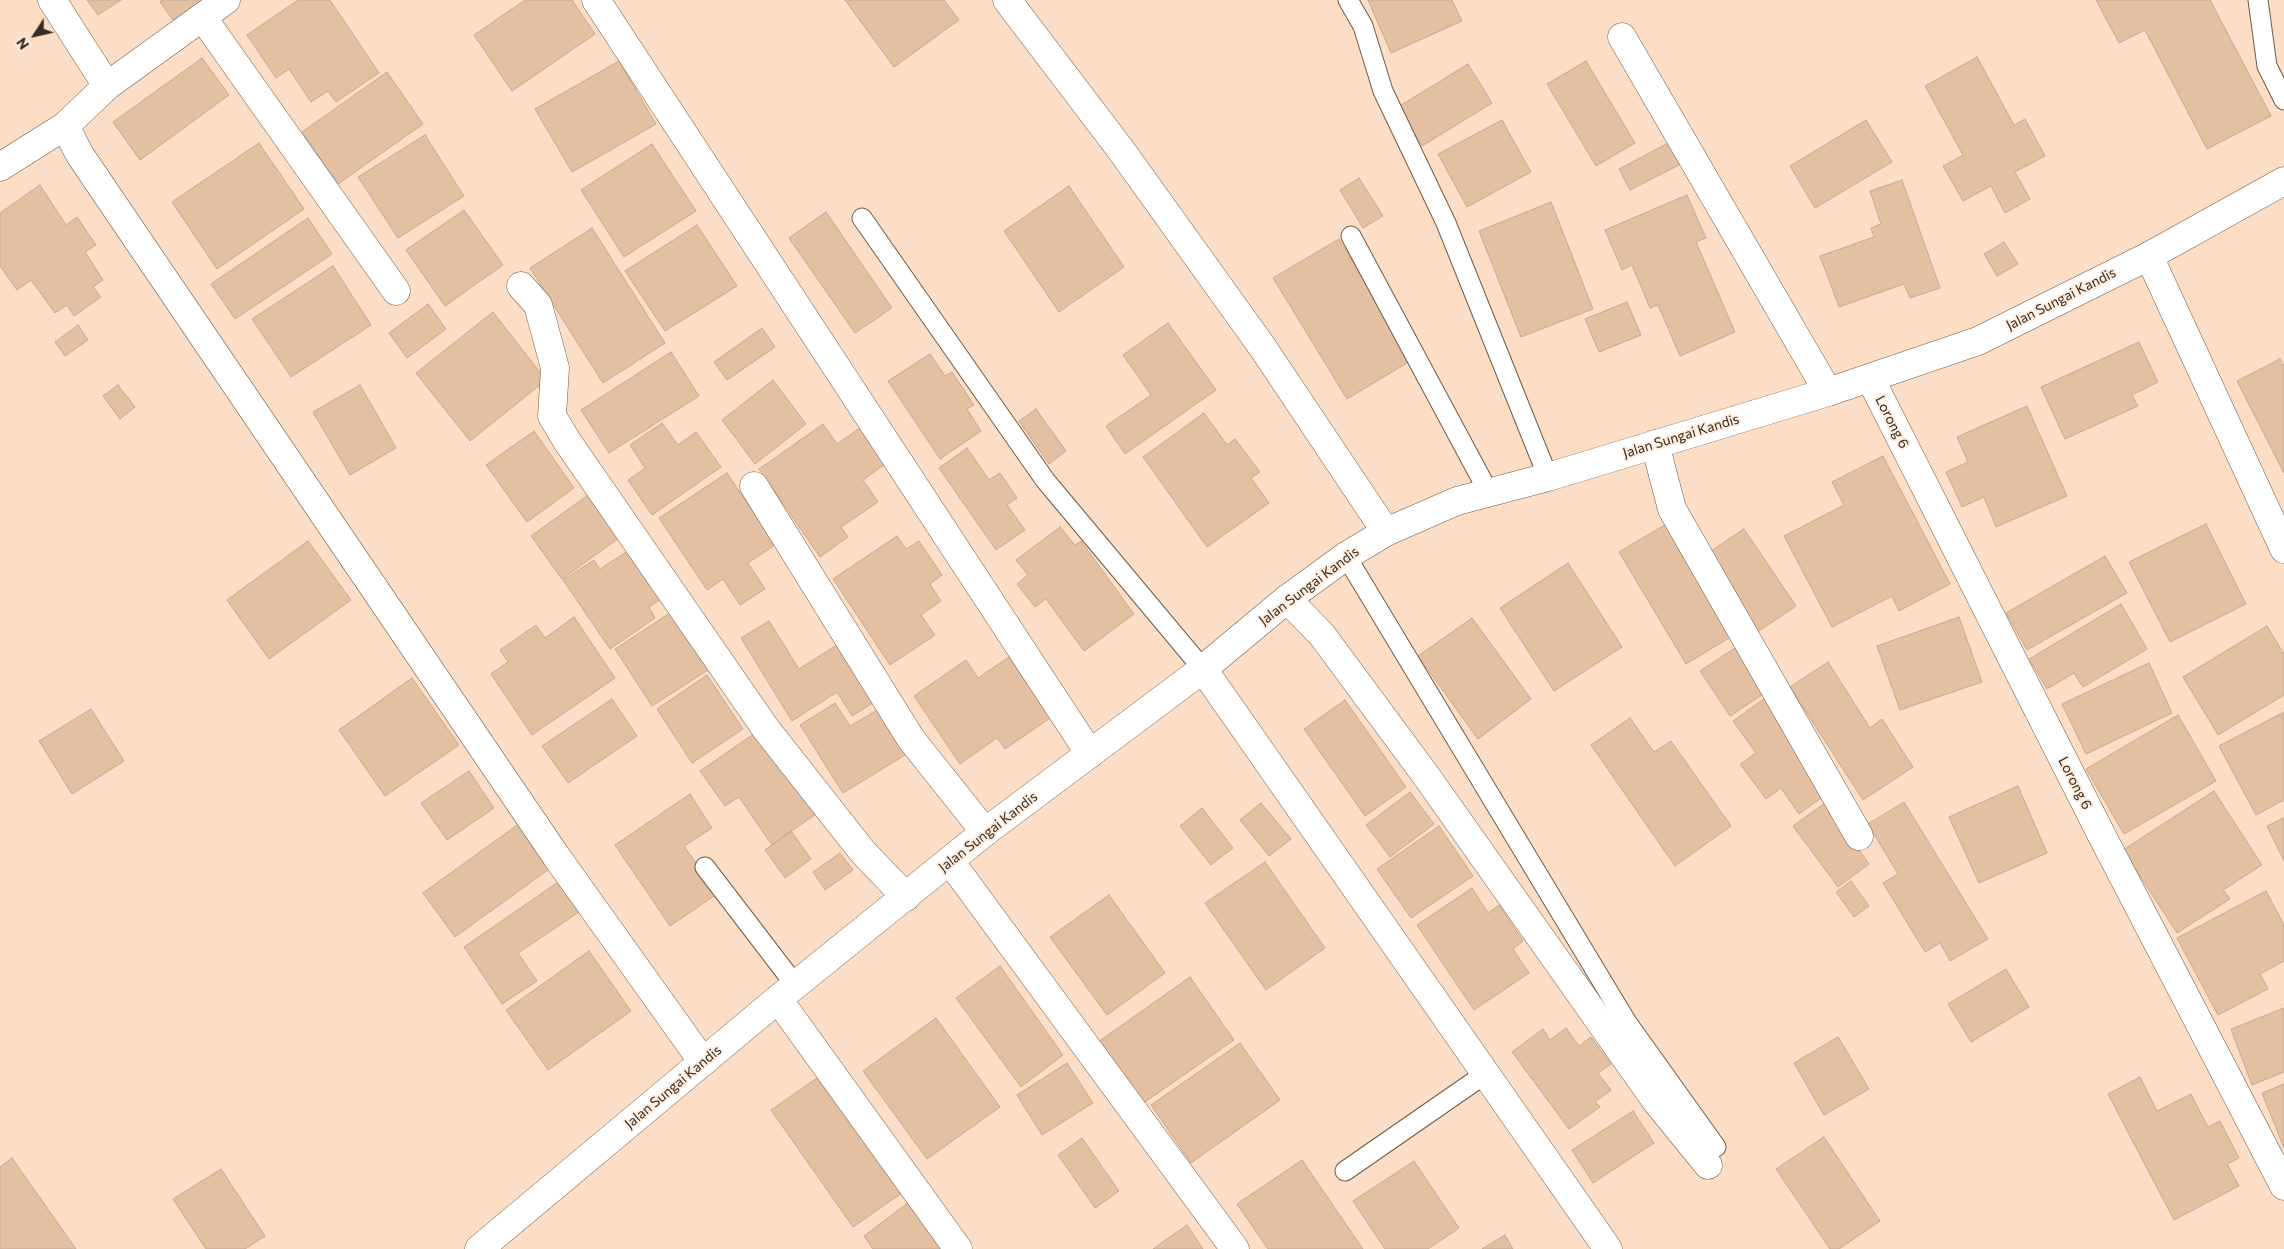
<!DOCTYPE html>
<html>
<head>
<meta charset="utf-8">
<style>
  body { margin:0 }
  #map { position:relative; width:2284px; height:1249px; overflow:hidden; background:#fbdec5; font-family:Commissioner,sans-serif }
  canvas { display:block }
  .north { position:absolute; left:10px; top:10px; width:50px; height:50px; -webkit-text-stroke:4px #ffedde; paint-order:stroke; rotate:235deg; font-size:14px; font-weight:700; line-height:20px; text-align:center; color:#362b22 }
  .north::after { content:''; display:block; margin:auto; width:18px; height:22px; background:#362b22; clip-path:polygon(50% 0,100% 100%,50% 72%,0 100%) }
</style>
</head>
<body>
<div id="map">
<canvas width="2284" height="1249"></canvas>
<div class="north">N</div>
</div>
<script>
const context = document.querySelector('canvas').getContext('2d');
context.lineJoin = 'round';
function paint(path, color) {
  context.fillStyle = color;
  context.fill(path, 'evenodd');
}
function toPath(rows) {
  const path = new Path2D();
  for (const r of rows) {
    path.moveTo(r[0], r[1]);
    for (let i = 2; i < r.length; i += 2) path.lineTo(r[i], r[i + 1]);
  }
  return path;
}
function trace(path, color, width, dash) {
  context.strokeStyle = color;
  context.lineWidth = width;
  context.lineCap = dash ? 'butt' : 'round';
  context.setLineDash(dash || []);
  context.stroke(path);
}
function label(font, color, halo, rows, align = 'center') {
  context.font = font + ' Commissioner,sans-serif';
  context.lineWidth = 4;
  context.setLineDash([]);
  context.textBaseline = 'middle';
  context.strokeStyle = halo;
  context.fillStyle = color;
  for (const [text, x, y, turn = 0] of rows) {
    context.save();
    context.translate(x, y);
    context.rotate((+turn || 0) * Math.PI / 180);
    context.textAlign = isNaN(turn) ? turn : align;
    if (halo) context.strokeText(text, 0, 0);
    context.fillText(text, 0, 0);
    context.restore();
  }
}
const building = toPath([
  [87,0,121,0,98,15,87,0],
  [162,0,202,0,173,20,160,2,162,0],
  [298,0,330,0,379,73,336,102,328,91,311,102,289,69,276,78,247,35,298,0],
  [525,0,572,0,595,34,512,91,474,35,525,0],
  [845,0,944,0,959,20,894,67,845,0],
  [1368,0,1452,0,1462,21,1391,53,1368,0],
  [2096,0,2210,0,2271,116,2207,149,2145,30,2119,43,2096,0],
  [1977,57,2014,125,2025,119,2045,156,2015,172,2030,199,2005,213,1991,186,1963,201,1943,166,1963,155,1925,86,1977,57],
  [202,58,229,95,140,160,113,122,202,58],
  [619,61,656,124,572,172,535,109,619,61],
  [1586,61,1635,143,1596,166,1547,84,1586,61],
  [1468,64,1492,103,1422,146,1398,107,1468,64],
  [387,72,423,124,338,184,302,132,387,72],
  [1502,120,1531,172,1467,207,1438,154,1502,120],
  [1866,120,1892,162,1815,208,1790,166,1866,120],
  [425,135,464,196,398,238,358,177,425,135],
  [1670,142,1681,164,1630,190,1619,169,1670,142],
  [259,143,304,209,217,269,172,202,259,143],
  [652,144,696,211,624,257,581,190,652,144],
  [1359,178,1383,216,1363,228,1340,190,1359,178],
  [1902,180,1940,288,1910,298,1904,284,1839,307,1820,256,1874,237,1871,228,1881,224,1870,191,1902,180],
  [40,185,66,225,77,217,96,245,85,252,103,280,93,287,101,297,74,316,67,305,55,313,31,280,17,290,0,266,0,213,40,185],
  [1069,186,1124,267,1059,312,1004,231,1069,186],
  [1687,195,1706,238,1696,242,1735,332,1680,356,1658,305,1650,308,1632,265,1622,270,1605,230,1687,195],
  [1551,202,1593,309,1521,337,1479,231,1551,202],
  [464,210,503,265,445,306,406,250,464,210],
  [826,212,892,308,855,333,789,238,826,212],
  [308,218,332,254,235,319,211,284,308,218],
  [697,225,737,286,665,331,625,271,697,225],
  [592,228,665,343,603,383,530,268,592,228],
  [1339,239,1412,360,1347,399,1273,278,1339,239],
  [2004,242,2018,264,1997,276,1984,254,2004,242],
  [333,266,371,325,291,377,252,319,333,266],
  [1627,302,1641,335,1599,352,1585,319,1627,302],
  [428,304,446,329,407,358,389,333,428,304],
  [493,312,546,380,470,441,416,373,493,312],
  [1168,323,1216,390,1125,454,1106,426,1151,395,1123,355,1168,323],
  [78,325,88,340,65,356,55,342,78,325],
  [762,328,775,347,727,380,714,362,762,328],
  [2139,342,2158,382,2132,395,2138,406,2065,439,2041,387,2139,342],
  [671,352,699,396,609,453,581,410,671,352],
  [930,354,945,376,952,372,974,405,967,409,981,431,940,459,888,381,930,354],
  [2280,359,2284,366,2284,473,2237,381,2280,359],
  [773,380,806,424,755,464,722,420,773,380],
  [118,385,135,407,120,419,103,396,118,385],
  [360,385,396,448,350,475,313,412,360,385],
  [2027,406,2067,496,1996,527,1984,497,1962,507,1946,472,1968,462,1957,437,2027,406],
  [1036,409,1066,451,1049,464,1019,421,1036,409],
  [1204,413,1227,445,1235,439,1260,472,1251,478,1269,503,1207,547,1143,457,1204,413],
  [662,423,678,445,696,432,721,467,652,515,628,480,645,468,630,445,662,423],
  [867,423,892,459,863,480,878,502,841,527,848,537,820,557,759,469,823,424,837,444,867,423],
  [534,431,574,488,527,522,486,465,534,431],
  [967,448,989,480,1000,473,1017,498,1007,505,1025,530,996,550,939,468,967,448],
  [1883,456,1950,584,1899,611,1892,596,1832,627,1784,536,1844,505,1832,482,1883,456],
  [727,473,775,545,748,563,765,589,740,605,723,579,707,590,659,518,727,473],
  [588,495,619,538,562,579,531,536,588,495],
  [1668,523,1734,635,1686,664,1619,552,1668,523],
  [2206,524,2246,604,2170,642,2129,562,2206,524],
  [1060,527,1075,545,1081,541,1134,614,1084,651,1046,599,1035,607,1017,584,1028,575,1016,560,1060,527],
  [1744,529,1796,606,1756,633,1703,556,1744,529],
  [897,536,906,549,919,541,942,575,930,584,941,601,921,615,935,635,890,665,833,579,897,536],
  [308,541,351,600,269,659,227,600,308,541],
  [628,551,661,599,649,607,655,618,610,649,563,580,594,560,600,569,628,551],
  [2105,556,2127,593,2027,650,2006,613,2105,556],
  [1568,563,1622,647,1554,691,1500,608,1568,563],
  [2121,604,2147,649,2083,687,2074,673,2047,689,2029,659,2121,604],
  [670,613,708,670,652,706,615,649,670,613],
  [574,617,615,678,532,735,491,674,508,662,500,650,536,625,545,638,574,617],
  [1959,617,1982,682,1900,710,1877,646,1959,617],
  [1472,618,1531,699,1478,739,1418,656,1472,618],
  [769,621,799,669,840,643,876,701,852,716,837,692,792,721,741,638,769,621],
  [2267,626,2284,654,2284,695,2218,735,2183,677,2267,626],
  [1735,648,1765,693,1730,716,1700,671,1735,648],
  [1009,657,1050,718,1005,749,997,738,960,764,914,696,966,660,978,678,1009,657],
  [1828,662,1870,728,1882,719,1913,767,1863,800,1790,687,1828,662],
  [2149,663,2172,713,2086,754,2062,704,2149,663],
  [707,675,743,729,692,763,657,709,707,675],
  [412,678,459,745,385,796,339,730,412,678],
  [1765,698,1832,790,1799,814,1781,788,1766,799,1740,764,1756,753,1733,721,1765,698],
  [612,699,637,736,568,783,542,746,612,699],
  [1345,700,1406,787,1365,816,1304,729,1345,700],
  [835,703,850,726,882,707,910,752,843,793,800,725,835,703],
  [91,709,124,761,72,794,39,741,91,709],
  [2284,712,2284,800,2256,815,2219,746,2284,712],
  [2178,715,2216,781,2124,834,2086,769,2178,715],
  [1630,718,1654,752,1671,741,1731,826,1675,866,1591,745,1630,718],
  [758,731,816,814,772,845,739,797,725,806,700,771,758,731],
  [469,771,494,808,447,840,421,803,469,771],
  [2018,786,2047,853,1979,883,1949,817,2018,786],
  [2214,791,2262,865,2223,890,2230,899,2177,933,2123,850,2214,791],
  [1410,792,1434,824,1390,857,1366,825,1410,792],
  [690,794,712,828,684,846,717,894,670,926,615,845,690,794],
  [1829,800,1847,833,1869,864,1838,887,1793,826,1829,800],
  [1904,802,1988,939,1950,961,1940,943,1925,952,1883,883,1898,874,1868,824,1904,802],
  [1261,803,1291,839,1269,856,1240,820,1261,803],
  [1202,808,1233,848,1211,865,1180,826,1202,808],
  [2284,818,2284,861,2267,826,2284,818],
  [520,823,552,867,455,937,423,893,520,823],
  [1439,826,1473,876,1411,918,1377,869,1439,826],
  [791,831,811,859,785,878,765,850,791,831],
  [840,853,853,870,825,890,813,872,840,853],
  [1265,862,1325,948,1266,990,1205,903,1265,862],
  [561,880,582,910,518,953,537,981,502,1004,464,947,561,880],
  [1851,881,1869,906,1854,917,1836,892,1851,881],
  [1472,888,1488,913,1499,905,1523,941,1513,949,1529,973,1474,1010,1417,925,1472,888],
  [2266,891,2284,925,2284,961,2260,974,2268,989,2218,1015,2177,938,2266,891],
  [1109,895,1165,973,1107,1015,1050,937,1109,895],
  [589,951,631,1011,548,1070,506,1010,589,951],
  [1000,966,1063,1055,1021,1087,956,998,1000,966],
  [2006,969,2029,1007,1971,1042,1948,1004,2006,969],
  [1190,977,1234,1040,1142,1104,1098,1042,1190,977],
  [2284,1008,2284,1072,2252,1085,2231,1029,2284,1008],
  [936,1018,1000,1107,927,1159,863,1071,936,1018],
  [1566,1028,1579,1046,1591,1037,1611,1064,1598,1073,1611,1090,1595,1102,1600,1107,1569,1129,1512,1052,1543,1029,1550,1040,1566,1028],
  [1838,1037,1869,1089,1824,1115,1794,1063,1838,1037],
  [1240,1043,1280,1100,1191,1163,1151,1105,1240,1043],
  [1067,1063,1093,1103,1042,1135,1017,1095,1067,1063],
  [827,1071,909,1188,853,1227,771,1110,827,1071],
  [2140,1077,2157,1111,2191,1094,2208,1127,2220,1121,2239,1158,2227,1164,2239,1186,2174,1220,2108,1094,2140,1077],
  [2284,1084,2284,1148,2262,1093,2284,1084],
  [1633,1111,1654,1143,1593,1183,1572,1150,1633,1111],
  [1824,1137,1880,1221,1839,1249,1830,1249,1776,1169,1824,1137],
  [1082,1138,1119,1191,1095,1208,1058,1155,1082,1138],
  [12,1158,76,1249,0,1249,0,1167,12,1158],
  [1302,1160,1363,1249,1268,1249,1237,1204,1302,1160],
  [1414,1161,1459,1228,1428,1249,1385,1249,1353,1201,1414,1161],
  [221,1169,265,1236,245,1249,206,1249,173,1199,221,1169],
  [913,1199,951,1249,873,1249,864,1236,913,1199],
  [1187,1225,1203,1249,1153,1249,1187,1225],
  [1505,1235,1513,1249,1482,1249,1505,1235]
]);
const service = toPath([
  [1348,0,1363,26,1383,91,1446,223,1548,477],
  [2258,0,2267,66,2284,100],
  [862,218,1045,480,1203,669],
  [1351,236,1489,493],
  [1346,556,1626,1021,1716,1147],
  [705,867,796,986],
  [1345,1171,1485,1074]
]);
const minor = toPath([
  [52,0,107,86],
  [226,0,107,86,65,126,80,155,556,856,703,1062],
  [596,0,1090,754],
  [1007,0,1121,150,1263,348,1386,532],
  [203,18,396,291],
  [1622,37,1828,392],
  [0,167,65,126],
  [2149,256,2284,549],
  [521,286,538,305,555,368,552,416,567,441,766,729,862,851,906,897],
  [1870,378,2100,832,2284,1186],
  [1655,444,1672,509,1859,836],
  [754,486,911,739,985,832],
  [1287,599,1322,635,1427,777,1656,1101,1708,1165],
  [1203,669,1608,1249],
  [950,861,1235,1249],
  [778,999,958,1249]
]);
const tertiary = toPath([
  [479,1249,778,999,985,832,1203,669,1287,599,1346,556,1386,532,1457,501,1548,477,1828,392,1978,341,2149,256,2284,181]
]);
const streetNames = [
  ["Jalan Sungai Kandis",2061,299,-27],
  ["Lorong 6",1892,422,63],
  ["Jalan Sungai Kandis",1681,436,-17],
  ["Jalan Sungai Kandis",1309,586,-37],
  ["Lorong 6",2075,783,63],
  ["Jalan Sungai Kandis",988,832,-38],
  ["Jalan Sungai Kandis",673,1087,-40]
];
paint(building, '#e3c0a2');
trace(building, '#c5a992', 1);
trace(service, '#735a45', 21);
trace(minor, '#735a45', 29);
trace(tertiary, '#735a45', 29);
trace(service, '#fff', 19);
trace(minor, '#fff', 28);
trace(tertiary, '#fff', 28);
label('14px', '#362b22', '#ffedde', streetNames);
</script>
</body>
</html>
